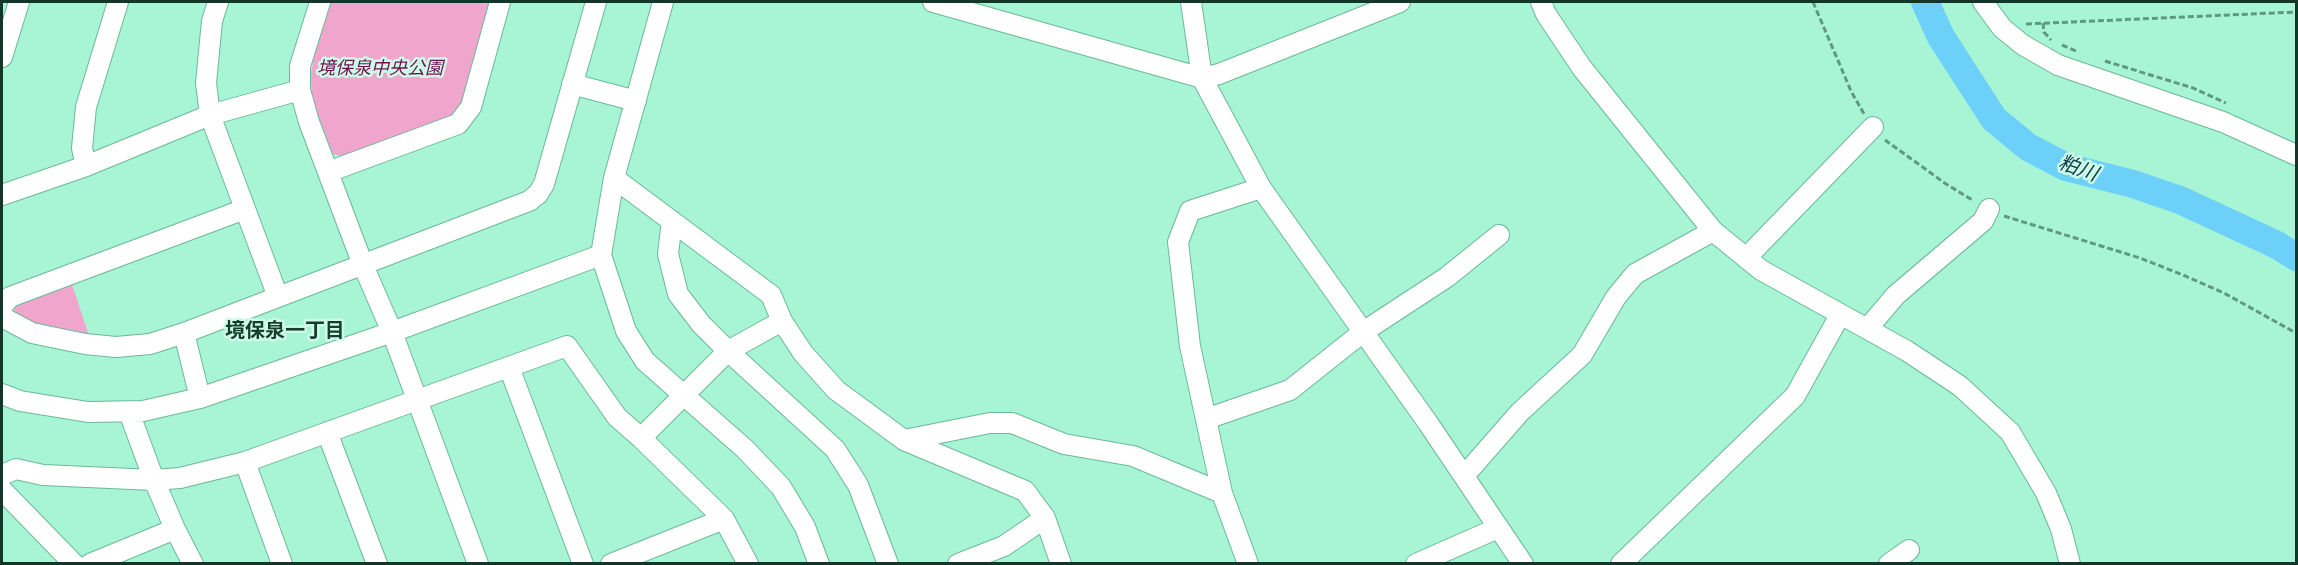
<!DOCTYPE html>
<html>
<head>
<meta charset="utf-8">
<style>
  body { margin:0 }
  #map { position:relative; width:2298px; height:565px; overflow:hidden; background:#a7f5d5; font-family:Bitter,serif }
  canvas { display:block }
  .frame { position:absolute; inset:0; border:3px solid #143529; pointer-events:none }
</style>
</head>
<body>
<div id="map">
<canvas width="2298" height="565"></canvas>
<div class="frame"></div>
</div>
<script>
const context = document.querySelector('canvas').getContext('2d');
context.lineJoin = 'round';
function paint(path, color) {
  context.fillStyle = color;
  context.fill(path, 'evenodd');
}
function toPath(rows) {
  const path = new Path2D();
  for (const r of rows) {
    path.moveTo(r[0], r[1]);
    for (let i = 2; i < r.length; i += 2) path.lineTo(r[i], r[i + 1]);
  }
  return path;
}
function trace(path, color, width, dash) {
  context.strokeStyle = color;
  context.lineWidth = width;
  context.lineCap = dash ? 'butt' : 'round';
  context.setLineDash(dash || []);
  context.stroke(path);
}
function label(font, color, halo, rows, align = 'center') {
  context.font = font + ' Bitter,"Noto Sans JP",serif';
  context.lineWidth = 5;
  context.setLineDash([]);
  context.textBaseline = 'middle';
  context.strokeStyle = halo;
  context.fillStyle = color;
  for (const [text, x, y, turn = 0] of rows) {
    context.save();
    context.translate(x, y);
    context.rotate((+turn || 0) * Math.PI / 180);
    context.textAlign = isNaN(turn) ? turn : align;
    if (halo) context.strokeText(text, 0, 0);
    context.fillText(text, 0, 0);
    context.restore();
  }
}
const green = toPath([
  [329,2,492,2,461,108,452,115,344,157,333,154,312,101,311,74,315,50],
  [71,281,89,336,39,325,16,315,12,303]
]);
const river = toPath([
  [1925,2,1941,37,1994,119,2028,147,2066,167,2133,184,2180,200,2277,245,2296,257]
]);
const path = toPath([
  [1813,2,1851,91,1864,114],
  [2043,23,2044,32,2051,40],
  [2026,24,2296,12],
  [2062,45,2076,51],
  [2105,61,2193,88,2226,103],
  [1885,140,1946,184,1974,201],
  [2004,216,2140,258,2183,275,2224,293,2296,333]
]);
const minor = toPath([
  [320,2,300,66,300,90,309,122,363,265,392,332,478,564],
  [663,2,614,178,601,255,626,331,645,361,745,449,781,487,805,527,819,564],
  [933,2,1202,78,1219,74,1400,2],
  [1191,2,1202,78,1261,188,1428,423,1523,564],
  [1541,2,1546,14,1582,68,1713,231,1761,270,1907,351,1960,386,2010,432,2046,493,2061,529,2070,564],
  [1983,2,2002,28,2023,45,2058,65,2223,122,2296,155],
  [2,57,19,2],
  [572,84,636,101],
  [86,166,82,148,86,107,118,2],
  [328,172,458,124,471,107,500,2],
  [614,178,771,295,782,321,803,353,836,390,904,440,1025,491,1045,518,1061,564],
  [2,195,86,166,210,115,300,90],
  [672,221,668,254,678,294,701,324,728,351,835,449,858,485,888,564],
  [1746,258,1873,127],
  [278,297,529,201,538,194,544,184,596,2],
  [2,306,10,297,245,209],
  [2,317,32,333,85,344,116,347,150,344,184,333,278,297,210,115,206,83,212,21,218,2],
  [1867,329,1896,295,1983,221,1989,209],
  [184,333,200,398],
  [509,367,583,564],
  [2,394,20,401,88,412,143,411,200,398,392,332,601,255],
  [1206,419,1290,390,1363,332,1447,277,1499,235],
  [327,432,377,564],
  [641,438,728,351,782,321],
  [904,440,990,423,1012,423,1064,444,1133,456,1222,493],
  [245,462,282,564],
  [2,475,16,469,43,475,154,480,180,478,245,462,567,346,617,417,641,438,724,519,748,564],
  [1464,476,1520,412,1582,355,1616,297,1635,274,1713,231],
  [2,490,74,564],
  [175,529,193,564],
  [90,564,175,529,154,480,129,412],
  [611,564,724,519],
  [958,564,1004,546,1045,518],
  [1248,564,1222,493,1190,346,1178,242,1190,211,1261,188],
  [1416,564,1498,528],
  [1621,564,1795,396,1840,315],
  [1889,564,1909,550]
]);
const parkNames = [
  ["境保泉中央公園",380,69]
];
const waterNames = [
  ["粕川",2078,169,20]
];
const neighbourhoodNames = [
  ["境保泉一丁目",285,331]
];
paint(green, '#f0a5cd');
trace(river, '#6cd0f8', 28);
trace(minor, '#6bb89a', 22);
trace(path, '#609882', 3, [6, 3]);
trace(minor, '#fff', 20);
label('italic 18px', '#6f124f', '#cefbe7', parkNames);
label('italic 20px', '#0c3b4b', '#cefbe7', waterNames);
label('bold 20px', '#143e2f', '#cefbe7', neighbourhoodNames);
</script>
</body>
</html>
